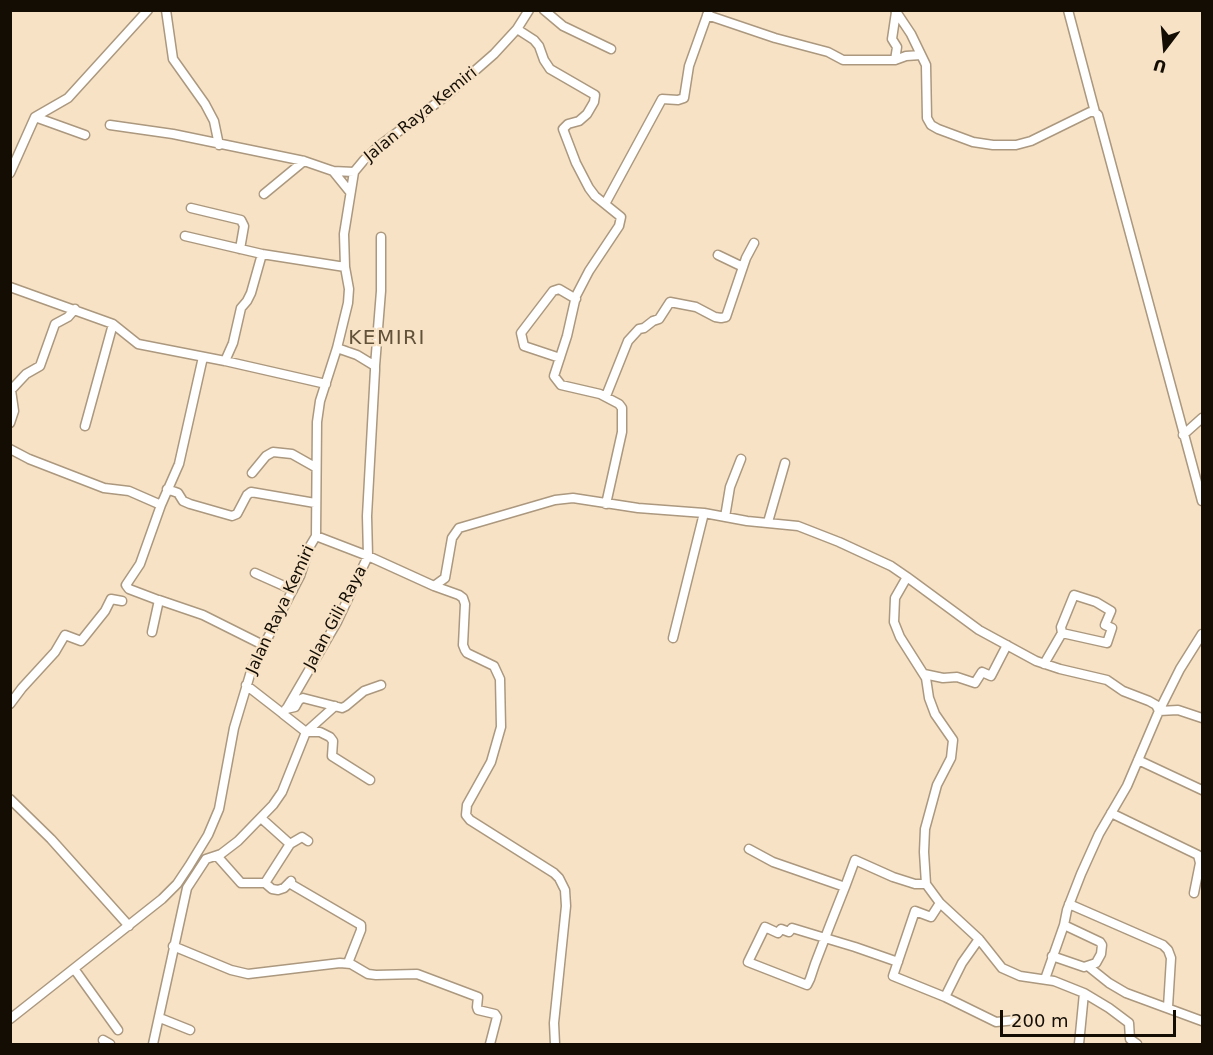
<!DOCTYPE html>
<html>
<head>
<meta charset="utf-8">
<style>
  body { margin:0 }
  #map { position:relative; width:1213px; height:1055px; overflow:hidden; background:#f7e2c6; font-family:"DejaVu Sans",sans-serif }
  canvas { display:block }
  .frame { position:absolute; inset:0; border:12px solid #130d04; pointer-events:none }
  .north { position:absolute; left:1135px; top:18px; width:60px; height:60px; -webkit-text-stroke:4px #f7e2c6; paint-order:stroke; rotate:196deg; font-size:16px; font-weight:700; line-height:24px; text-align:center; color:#130d04 }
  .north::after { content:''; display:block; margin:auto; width:21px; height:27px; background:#130d04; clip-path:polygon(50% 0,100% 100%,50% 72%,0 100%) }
  .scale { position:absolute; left:1000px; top:1010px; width:176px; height:27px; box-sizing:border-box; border:3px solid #130d04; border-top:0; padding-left:8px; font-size:18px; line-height:21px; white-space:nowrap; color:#130d04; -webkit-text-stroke:4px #f7e2c6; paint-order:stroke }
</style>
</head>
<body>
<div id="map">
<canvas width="1213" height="1055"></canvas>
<div class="frame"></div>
<div class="north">U</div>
<div class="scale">200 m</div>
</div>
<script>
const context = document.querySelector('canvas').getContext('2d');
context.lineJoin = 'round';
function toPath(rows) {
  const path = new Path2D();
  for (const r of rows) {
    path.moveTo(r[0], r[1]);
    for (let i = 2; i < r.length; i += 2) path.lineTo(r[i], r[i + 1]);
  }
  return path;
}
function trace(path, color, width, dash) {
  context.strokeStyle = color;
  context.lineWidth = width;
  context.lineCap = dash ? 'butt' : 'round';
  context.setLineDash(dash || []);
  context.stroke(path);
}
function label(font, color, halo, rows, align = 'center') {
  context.font = font + ' "DejaVu Sans",sans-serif';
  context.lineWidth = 5;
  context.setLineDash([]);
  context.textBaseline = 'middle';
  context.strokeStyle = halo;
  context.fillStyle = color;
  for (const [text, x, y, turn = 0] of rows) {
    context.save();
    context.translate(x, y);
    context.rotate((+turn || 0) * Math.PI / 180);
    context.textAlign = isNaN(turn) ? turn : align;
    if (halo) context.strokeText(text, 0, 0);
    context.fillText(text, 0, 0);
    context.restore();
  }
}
const minor = toPath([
  [166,10,173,59,205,104,214,121,219,145],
  [544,10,563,26,611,49],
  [895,10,911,34,926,65,927,118,931,125,938,129,973,142,993,145,1016,145,1031,141,1090,112,1095,112,1098,115,1202,501],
  [1068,10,1095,112],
  [707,15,775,38,828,52,843,60,895,60,906,56,921,55],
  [517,29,534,40,539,46,544,60,550,69,595,95,594,102,587,114,579,121,568,124,563,129,576,163,589,188,595,196,621,217,619,226,589,271,576,296,567,336,554,376,561,385,600,394,619,404,622,408,622,432,606,504],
  [895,60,897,47,892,39,896,12],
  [35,117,85,135],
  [110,125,173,134,304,161,333,171,354,172],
  [333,171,350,192],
  [10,173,35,117,68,98,148,10],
  [264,194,304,161],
  [605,204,662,99,678,100,684,98,689,66,709,10],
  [191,208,241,220,244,226,240,249],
  [185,236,262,254,345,267],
  [718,255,743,267],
  [10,287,113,324,138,344,225,361,326,384],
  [560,358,524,346,521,333,553,291,559,289,576,299],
  [225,361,233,343,241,308,247,301,251,293,262,254],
  [375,366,381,291,381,237],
  [606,396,628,341,639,329,644,328,653,321,659,319,670,302,696,307,715,317,721,318,726,317,746,258,754,243],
  [10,423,14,411,11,390,26,374,40,366,55,324,68,317,75,309],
  [85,426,113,324],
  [1183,435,1202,418],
  [10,449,29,459,104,488,129,491,161,505,179,464,203,357],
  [252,473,266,456,273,452,292,454,315,467],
  [167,489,178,493,183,501,190,504,232,516,237,514,247,495,251,492,315,503],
  [725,517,730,487,741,459],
  [768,522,785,463],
  [316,536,368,556,434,586,445,578,452,538,459,528,555,500,573,498,638,508,704,513,747,521,798,526,839,542,891,566,907,577,895,598,894,622,900,637,926,678,929,698,935,714,953,740,951,758,937,785,925,829,924,852,926,884,940,903,979,939,1002,968,1020,976,1054,981,1084,993,1079,1044],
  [255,573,293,590],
  [907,577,979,630,1036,661,1060,669,1107,680,1123,691,1149,701,1156,705,1159,711,1127,786,1099,834,1081,874,1067,910,1064,925,1045,979],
  [434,586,459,595,463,598,465,604,463,645,465,650,467,653,494,666,500,679,501,727,491,762,467,805,466,815,470,820,554,873,559,878,565,890,566,906,554,1023,555,1044],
  [158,600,129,589,126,585,140,564,161,505],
  [152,632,159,600,203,615,263,645],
  [1202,634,1180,669,1159,711,1178,710,1202,718],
  [673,638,704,513],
  [1044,664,1062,633,1061,627,1074,595,1096,602,1111,611,1105,625,1112,628,1107,643,1062,633],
  [924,674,943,678,957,677,975,683,982,672,991,676,1007,645],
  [246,685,282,713,284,713,337,622,368,556,367,516,375,370,375,366,357,355,337,348],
  [10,704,22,688,55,652,65,635,81,641,105,611,111,599,122,601],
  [286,709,295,707,299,700,303,698,342,708,346,706,364,691,381,685],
  [283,714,306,732,320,732,330,737,333,741,332,756,370,780],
  [1138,760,1202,790],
  [10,799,51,839,129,926],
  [1111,813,1198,855,1200,863,1194,893],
  [261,818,290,844,302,837,308,841],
  [749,849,773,862,845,887,855,860,893,877,915,884,926,884],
  [217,856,241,883,265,883,272,889,278,890,284,888,291,881],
  [265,883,290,844],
  [289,883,361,925,361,930,348,963],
  [845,887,830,925,815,964,810,979,807,985,748,962,765,927,778,933,781,929,789,932,792,928,825,938,855,947,898,962],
  [940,903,931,917,915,911,893,976,945,997,996,1022,1016,1020],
  [1069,904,1163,945,1168,950,1171,958,1168,1007],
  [173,946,231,970,248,974,340,963,351,964,368,974,376,975,417,974,478,997,477,1007,478,1010,495,1014,497,1017,490,1044],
  [1052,956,1084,967,1096,963,1101,954,1102,945,1100,942,1064,925],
  [1089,967,1109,983,1126,993,1202,1021],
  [75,970,118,1030],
  [1084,993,1109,1008,1129,1023,1130,1039,1137,1044],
  [945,997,962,963,979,939],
  [160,1018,190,1030],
  [10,1019,162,899,177,884,189,866,208,835,219,809,234,728,252,668,300,576,310,546,316,536,317,422,320,401,337,348,348,303,349,289,345,267,344,234,354,172,364,160,379,146,446,96,494,54,517,29,529,10],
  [103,1040,110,1044],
  [153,1044,187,888,206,859,221,854,238,841,273,805,282,792,306,732,335,706]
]);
const streetNames = [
  ["Jalan Raya Kemiri",421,115,-39],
  ["Jalan Raya Kemiri",281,610,-65],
  ["Jalan Gili Raya",336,618,-62]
];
const quarterNames = [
  ["KEMIRI",387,339]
];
trace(minor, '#ab987e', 11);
trace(minor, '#fff', 8);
label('16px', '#130d04', '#f7e2c6', streetNames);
context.letterSpacing = '1.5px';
label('20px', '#63523a', '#f7e2c6', quarterNames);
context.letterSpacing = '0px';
</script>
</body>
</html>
